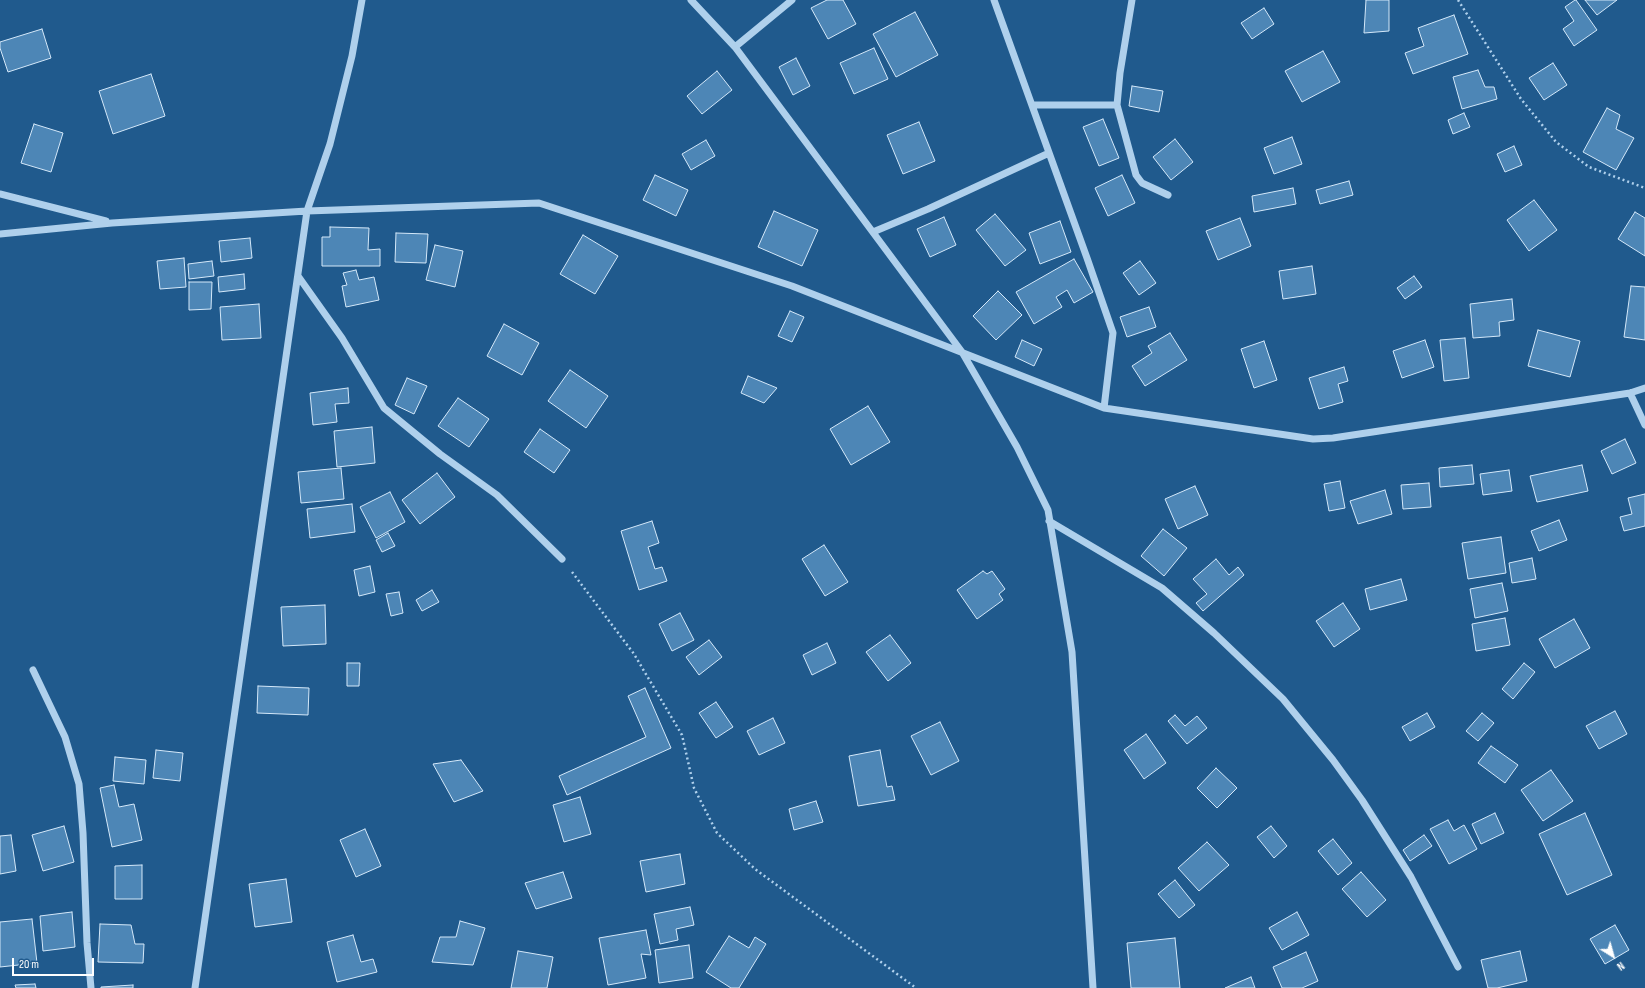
<!DOCTYPE html>
<html>
<head>
<meta charset="utf-8">
<style>
  body { margin:0 }
  #map { position:relative; width:1645px; height:988px; overflow:hidden; background:#205a8d; font-family:"Sofia Sans Condensed",sans-serif }
  canvas { display:block }
  .north { position:absolute; left:1593px; top:936px; width:40px; height:40px; -webkit-text-stroke:3px #205a8d; paint-order:stroke; rotate:143deg; font-size:11px; font-weight:700; line-height:16px; text-align:center; color:#fff }
  .north::after { content:''; display:block; margin:auto; width:14px; height:18px; background:#fff; clip-path:polygon(50% 0,100% 100%,50% 72%,0 100%) }
  .scale { position:absolute; left:12px; top:958px; width:82px; height:18px; box-sizing:border-box; border:2px solid #fff; border-top:0; padding-left:5px; font-size:12px; line-height:14px; white-space:nowrap; color:#fff; -webkit-text-stroke:3px #205a8d; paint-order:stroke }
</style>
</head>
<body>
<div id="map">
<canvas width="1645" height="988"></canvas>
<div class="north">N</div>
<div class="scale">20 m</div>
</div>
<script>
const context = document.querySelector('canvas').getContext('2d');
context.lineJoin = 'round';
function paint(path, color) {
  context.fillStyle = color;
  context.fill(path, 'evenodd');
}
function toPath(rows) {
  const path = new Path2D();
  for (const r of rows) {
    path.moveTo(r[0], r[1]);
    for (let i = 2; i < r.length; i += 2) path.lineTo(r[i], r[i + 1]);
  }
  return path;
}
function trace(path, color, width, dash) {
  context.strokeStyle = color;
  context.lineWidth = width;
  context.lineCap = dash ? 'butt' : 'round';
  context.setLineDash(dash || []);
  context.stroke(path);
}
const building = toPath([
  [827,0,843,0,856,24,828,39,811,8,827,0],
  [1366,0,1389,0,1389,31,1364,33,1366,0],
  [1575,0,1576,0,1597,30,1574,46,1563,29,1574,21,1565,7,1575,0],
  [1585,0,1617,0,1597,15,1585,0],
  [1264,8,1274,24,1252,39,1241,23,1264,8],
  [915,12,938,55,896,77,873,34,915,12],
  [1454,15,1468,54,1413,74,1405,53,1424,46,1418,28,1454,15],
  [42,29,51,58,8,72,0,48,0,42,42,29],
  [874,48,888,79,854,94,840,63,874,48],
  [1323,51,1340,82,1302,102,1285,71,1323,51],
  [796,58,810,86,793,95,779,67,796,58],
  [1553,63,1567,85,1544,100,1529,78,1553,63],
  [1478,70,1485,87,1494,87,1497,99,1462,109,1453,77,1478,70],
  [717,71,732,90,702,114,687,96,717,71],
  [151,74,165,116,113,134,99,91,151,74],
  [1132,86,1163,91,1159,112,1129,106,1132,86],
  [1607,108,1620,115,1616,129,1634,138,1616,170,1583,152,1607,108],
  [1464,113,1470,127,1453,134,1448,120,1464,113],
  [1103,119,1119,158,1099,166,1083,127,1103,119],
  [919,122,935,161,903,174,887,135,919,122],
  [34,124,63,133,51,172,21,163,34,124],
  [1292,137,1302,164,1274,174,1264,148,1292,137],
  [1175,139,1193,162,1171,180,1153,157,1175,139],
  [706,140,715,156,691,170,682,154,706,140],
  [1514,146,1522,165,1505,172,1497,154,1514,146],
  [655,175,688,190,676,216,643,200,655,175],
  [1122,175,1135,203,1108,216,1095,188,1122,175],
  [1349,181,1353,195,1320,204,1316,190,1349,181],
  [1293,188,1296,204,1254,212,1252,196,1293,188],
  [1534,200,1557,230,1529,251,1507,220,1534,200],
  [774,211,818,230,802,266,758,247,774,211],
  [1635,212,1645,218,1645,256,1618,239,1635,212],
  [995,214,1026,250,1005,266,976,230,995,214],
  [944,217,956,245,930,257,917,229,944,217],
  [1240,218,1251,246,1218,260,1206,231,1240,218],
  [1060,221,1071,252,1040,264,1029,233,1060,221],
  [330,227,369,228,368,250,380,249,380,266,322,266,322,237,330,237,330,227],
  [396,233,428,234,426,263,395,262,396,233],
  [583,235,618,256,595,294,560,274,583,235],
  [250,238,252,258,221,262,219,241,250,238],
  [435,245,463,251,455,287,426,280,435,245],
  [184,258,186,287,160,289,157,261,184,258],
  [1074,259,1093,292,1074,303,1067,290,1056,297,1062,307,1034,324,1016,292,1074,259],
  [212,261,214,276,189,279,188,264,212,261],
  [1140,261,1156,283,1139,295,1123,273,1140,261],
  [1312,266,1316,294,1283,299,1279,271,1312,266],
  [356,270,359,280,374,277,379,300,346,307,342,286,347,285,343,273,356,270],
  [244,274,245,289,219,292,218,277,244,274],
  [1414,276,1422,287,1405,299,1397,288,1414,276],
  [189,282,212,282,211,309,189,310,189,282],
  [1631,286,1645,287,1645,340,1624,337,1631,286],
  [998,291,1022,315,996,340,973,316,998,291],
  [1512,299,1514,320,1499,322,1500,336,1473,338,1470,304,1512,299],
  [259,304,261,338,222,340,220,307,259,304],
  [1149,307,1156,327,1127,337,1120,317,1149,307],
  [790,311,804,317,792,342,778,336,790,311],
  [504,324,539,343,522,375,487,356,504,324],
  [1538,330,1580,341,1570,377,1528,366,1538,330],
  [1170,333,1187,360,1145,386,1132,366,1152,353,1148,346,1170,333],
  [1465,338,1469,378,1444,381,1440,340,1465,338],
  [1022,340,1042,349,1034,366,1015,357,1022,340],
  [1425,340,1434,367,1402,378,1393,351,1425,340],
  [1264,341,1277,380,1254,388,1241,349,1264,341],
  [1344,367,1348,381,1338,384,1343,402,1319,409,1309,378,1344,367],
  [570,370,608,396,586,428,548,401,570,370],
  [748,376,777,388,764,403,741,393,748,376],
  [407,378,427,386,414,414,395,405,407,378],
  [348,388,349,403,335,404,337,422,313,425,310,393,348,388],
  [458,398,489,419,469,447,438,426,458,398],
  [868,406,890,442,851,465,830,429,868,406],
  [372,427,375,463,337,467,334,431,372,427],
  [540,429,570,450,554,473,524,452,540,429],
  [1625,439,1636,463,1612,474,1601,451,1625,439],
  [1472,465,1474,484,1440,487,1439,468,1472,465],
  [1582,465,1588,491,1537,502,1530,476,1582,465],
  [341,468,344,499,301,503,298,472,341,468],
  [1509,470,1512,491,1483,495,1480,474,1509,470],
  [437,473,455,497,420,524,402,500,437,473],
  [1340,481,1345,508,1329,511,1324,484,1340,481],
  [1429,483,1431,507,1403,509,1401,485,1429,483],
  [1195,486,1208,515,1178,529,1165,499,1195,486],
  [1385,490,1392,514,1358,524,1350,501,1385,490],
  [390,492,405,522,376,538,360,507,390,492],
  [1645,494,1645,526,1624,531,1620,517,1632,514,1628,498,1645,494],
  [352,504,355,532,310,538,307,509,352,504],
  [1559,520,1567,540,1539,551,1531,531,1559,520],
  [652,521,659,543,648,547,655,569,662,567,667,581,639,590,621,531,652,521],
  [1163,529,1187,548,1164,576,1141,556,1163,529],
  [388,533,395,546,382,552,376,540,388,533],
  [1501,537,1506,573,1468,579,1462,543,1501,537],
  [824,545,848,582,825,596,802,559,824,545],
  [1532,558,1536,579,1512,583,1509,563,1532,558],
  [1216,559,1229,575,1238,567,1244,575,1203,611,1196,603,1207,594,1193,579,1216,559],
  [370,566,375,592,359,596,354,570,370,566],
  [983,571,987,574,992,571,1005,589,999,594,1003,600,977,619,957,590,983,571],
  [1401,579,1407,600,1370,610,1365,589,1401,579],
  [1502,583,1508,611,1475,618,1470,589,1502,583],
  [432,590,439,602,422,611,416,600,432,590],
  [399,592,403,613,391,616,386,594,399,592],
  [1343,603,1360,629,1334,647,1316,621,1343,603],
  [325,605,326,644,283,646,281,607,325,605],
  [680,613,694,640,672,651,659,624,680,613],
  [1505,618,1510,645,1476,651,1472,624,1505,618],
  [1574,619,1590,648,1555,668,1539,639,1574,619],
  [890,635,911,663,888,681,866,652,890,635],
  [709,640,722,657,699,675,686,657,709,640],
  [827,643,836,663,812,675,803,655,827,643],
  [347,663,360,663,359,686,347,686,347,663],
  [1524,663,1535,672,1513,699,1502,689,1524,663],
  [258,686,309,688,308,715,257,713,258,686],
  [645,688,671,748,567,795,559,776,646,737,628,696,645,688],
  [716,702,733,727,716,738,699,713,716,702],
  [1615,711,1627,734,1599,749,1586,726,1615,711],
  [1427,713,1435,727,1410,741,1402,727,1427,713],
  [1482,713,1494,723,1478,741,1466,731,1482,713],
  [1175,715,1185,726,1197,716,1207,728,1187,744,1168,721,1175,715],
  [773,718,785,743,759,755,747,731,773,718],
  [940,722,959,761,931,775,911,736,940,722],
  [1146,734,1166,763,1144,779,1124,750,1146,734],
  [1491,746,1518,765,1505,783,1478,763,1491,746],
  [156,750,183,753,180,781,153,778,156,750],
  [880,750,887,787,892,786,895,800,858,806,849,756,880,750],
  [115,757,146,760,144,784,113,781,115,757],
  [461,760,483,791,454,802,433,764,461,760],
  [1216,768,1237,788,1217,808,1197,788,1216,768],
  [1551,770,1573,801,1543,821,1521,790,1551,770],
  [114,785,119,807,134,804,142,840,112,847,100,788,114,785],
  [580,797,591,834,564,842,553,805,580,797],
  [816,801,823,822,794,830,789,809,816,801],
  [1495,813,1504,833,1481,844,1472,824,1495,813],
  [1585,813,1612,875,1567,895,1539,834,1585,813],
  [1448,820,1454,831,1464,825,1477,849,1449,864,1430,829,1448,820],
  [64,826,74,862,43,871,32,835,64,826],
  [1271,826,1287,846,1274,858,1257,837,1271,826],
  [365,829,381,866,356,877,340,840,365,829],
  [11,835,16,871,0,874,0,836,11,835],
  [1424,835,1432,846,1410,861,1403,850,1424,835],
  [1333,839,1352,863,1338,875,1318,851,1333,839],
  [1207,842,1229,865,1199,891,1178,868,1207,842],
  [680,854,685,884,646,892,640,861,680,854],
  [142,865,142,899,115,899,115,866,142,865],
  [563,872,572,898,536,909,525,883,563,872],
  [1361,872,1386,900,1367,917,1342,889,1361,872],
  [286,879,292,922,255,927,249,884,286,879],
  [1175,880,1195,905,1179,918,1158,894,1175,880],
  [690,907,694,925,676,929,678,940,660,944,654,914,690,907],
  [72,912,75,947,43,951,40,916,72,912],
  [1297,912,1309,935,1282,950,1269,928,1297,912],
  [32,919,37,963,0,967,0,922,32,919],
  [460,921,485,928,473,965,432,962,440,937,456,937,460,921],
  [100,924,131,925,135,944,144,944,143,963,98,962,100,924],
  [1615,925,1629,950,1605,964,1590,939,1615,925],
  [646,930,651,955,641,954,646,978,608,985,599,938,646,930],
  [353,935,361,962,373,959,377,972,337,982,327,942,353,935],
  [729,936,749,948,755,937,766,944,739,988,731,988,706,972,729,936],
  [1175,938,1180,988,1131,988,1127,943,1175,938],
  [689,945,693,978,659,983,655,950,689,945],
  [518,951,553,957,547,988,511,988,518,951],
  [1520,951,1527,981,1497,988,1488,988,1481,960,1520,951],
  [1306,952,1318,981,1302,988,1282,988,1273,967,1306,952],
  [1251,977,1255,988,1225,988,1251,977],
  [35,984,36,988,16,988,15,985,35,984],
  [133,985,133,988,101,988,101,987,133,985]
]);
const path = toPath([
  [1458,0,1521,99,1556,142,1589,167,1645,188],
  [572,572,634,654,682,735,694,788,717,833,755,869,916,988]
]);
const minor = toPath([
  [691,0,735,47,962,352,1017,447,1048,510,1072,652,1093,988],
  [994,0,1087,258,1113,333,1104,408],
  [1132,0,1120,73,1117,105,1136,175,1142,183,1168,195],
  [735,47,792,0],
  [1032,105,1117,105],
  [0,194,106,221],
  [873,232,928,209,1049,153],
  [0,234,112,223,307,211,539,203,792,286,1104,408,1313,439,1333,438,1630,393,1645,388],
  [298,276,342,338,384,408,440,454,497,495,562,559],
  [1630,393,1645,425],
  [1049,521,1162,588,1214,633,1283,699,1333,760,1362,800,1411,877,1458,967],
  [33,670,65,737,79,784,83,833,87,943,91,988],
  [195,988,307,211,330,144,352,56,362,0]
]);
paint(building, '#4d86b6');
trace(building, '#d4e8f9', 1);
trace(path, '#afd0ec', 2.5, [2, 3]);
trace(minor, '#afd0ec', 7);
</script>
</body>
</html>
